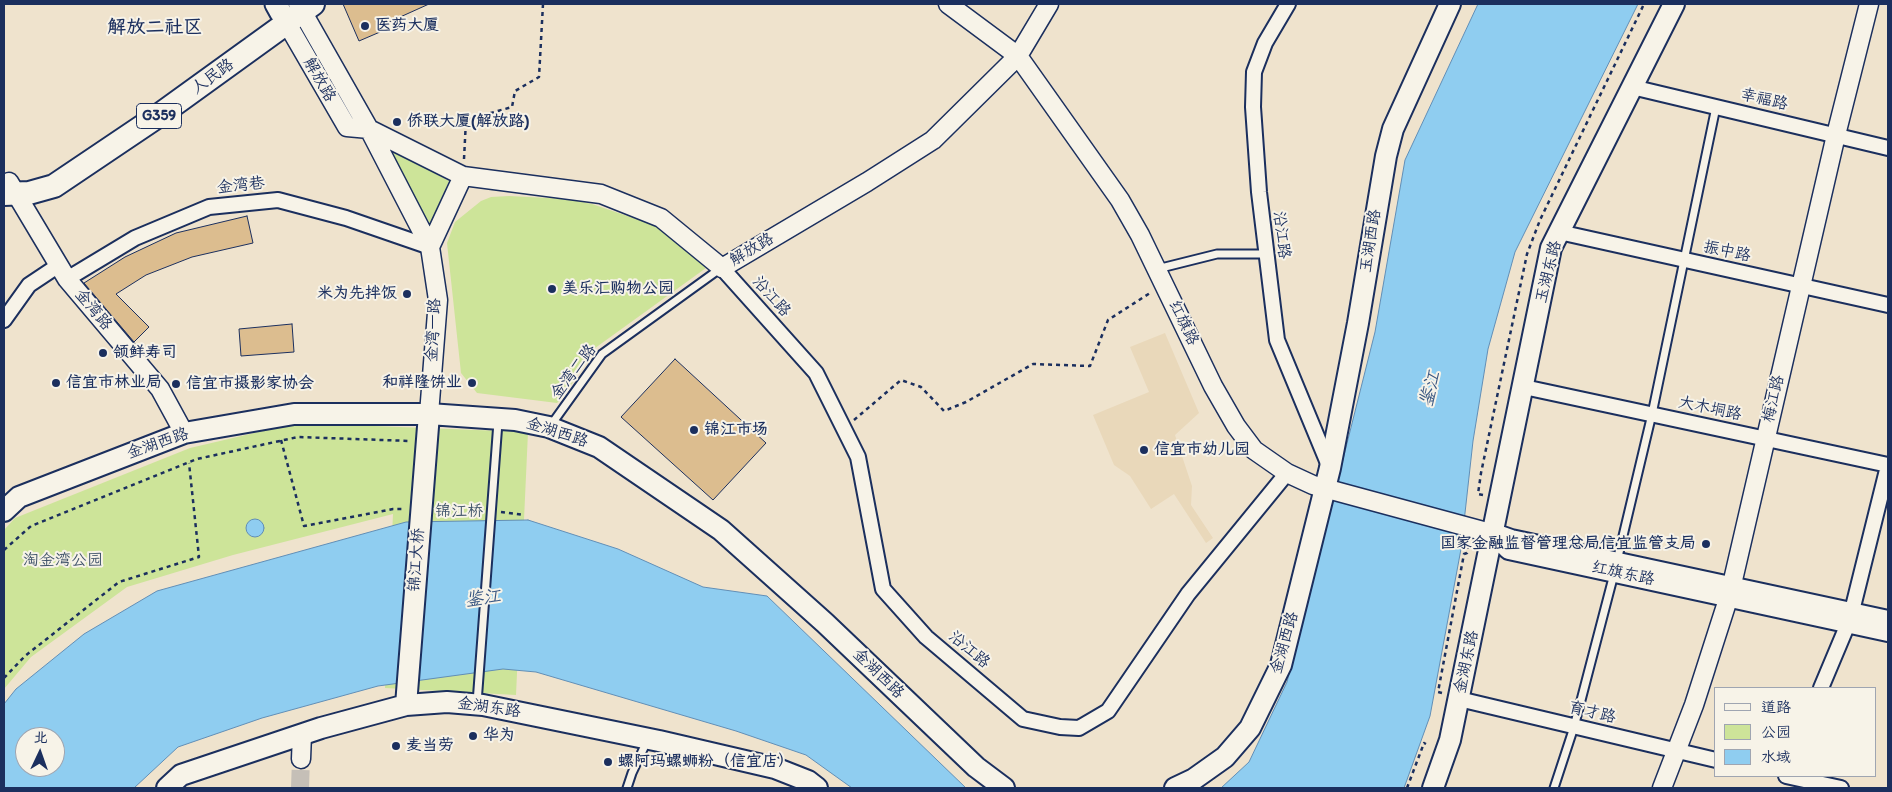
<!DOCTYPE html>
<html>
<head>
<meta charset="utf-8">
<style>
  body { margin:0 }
  #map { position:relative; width:1892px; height:792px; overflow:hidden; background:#efe3cd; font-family:Itim,"LXGW WenKai TC",sans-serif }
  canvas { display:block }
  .frame { position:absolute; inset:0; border:5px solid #1b2f5e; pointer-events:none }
  .legend { position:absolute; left:1714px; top:687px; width:162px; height:90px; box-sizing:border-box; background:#f7f3e8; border:1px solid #9fa5b1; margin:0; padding:6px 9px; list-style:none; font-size:15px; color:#1b2f5e }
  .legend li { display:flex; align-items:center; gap:10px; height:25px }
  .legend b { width:25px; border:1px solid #9fa5b1 }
  .north { position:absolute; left:15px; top:727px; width:50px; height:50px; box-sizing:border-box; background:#f7f3e8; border:1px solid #9fa5b1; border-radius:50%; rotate:3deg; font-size:14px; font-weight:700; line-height:20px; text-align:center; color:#1b2f5e }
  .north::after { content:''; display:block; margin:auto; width:18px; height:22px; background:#1b2f5e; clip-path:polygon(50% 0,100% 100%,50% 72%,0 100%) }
</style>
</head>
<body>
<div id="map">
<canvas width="1892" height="792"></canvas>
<div class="frame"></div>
<ul class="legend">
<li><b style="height:6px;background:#f7f3e8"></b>道路</li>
<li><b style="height:14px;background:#cde499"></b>公园</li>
<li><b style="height:14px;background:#8fcdf0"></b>水域</li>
</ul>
<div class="north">北</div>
</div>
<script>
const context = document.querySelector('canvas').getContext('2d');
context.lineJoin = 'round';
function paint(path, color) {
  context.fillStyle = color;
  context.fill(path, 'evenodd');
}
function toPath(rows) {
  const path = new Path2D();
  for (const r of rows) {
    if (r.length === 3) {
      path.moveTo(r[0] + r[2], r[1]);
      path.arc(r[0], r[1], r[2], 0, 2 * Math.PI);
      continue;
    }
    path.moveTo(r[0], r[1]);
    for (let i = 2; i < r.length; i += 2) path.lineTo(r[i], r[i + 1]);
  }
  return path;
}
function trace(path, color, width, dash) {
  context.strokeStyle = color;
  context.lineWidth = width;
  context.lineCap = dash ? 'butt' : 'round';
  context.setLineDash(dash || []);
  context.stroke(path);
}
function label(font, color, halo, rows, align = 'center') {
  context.font = font + ' Itim,"LXGW WenKai TC",sans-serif';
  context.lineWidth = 4;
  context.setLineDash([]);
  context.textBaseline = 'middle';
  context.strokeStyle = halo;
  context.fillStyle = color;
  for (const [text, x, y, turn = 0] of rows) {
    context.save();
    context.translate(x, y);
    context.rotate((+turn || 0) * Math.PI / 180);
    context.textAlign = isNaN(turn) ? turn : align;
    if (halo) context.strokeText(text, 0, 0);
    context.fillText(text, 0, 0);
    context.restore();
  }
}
const built = toPath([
  [1165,333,1199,413,1175,435,1192,486,1191,505,1213,538,1206,543,1174,494,1151,509,1130,476,1114,465,1093,415,1149,392,1130,347]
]);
const green = toPath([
  [383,145,449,181,430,224],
  [509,196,568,199,592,204,660,227,706,268,591,351,565,395,557,403,477,393,461,373,447,243,455,222,481,201,491,197],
  [297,423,528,432,516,695,385,688,393,514,233,555,127,587,31,657,4,689,4,530,15,518,190,448]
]);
const water = toPath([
  [1478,4,1638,4,1515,252,1488,349,1473,441,1461,549,1430,716,1404,788,1221,788,1249,762,1287,682,1375,332,1405,160,1478,4],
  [255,528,9],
  [528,520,618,549,703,587,767,596,966,788,852,788,806,755,736,731,536,672,503,669,378,686,262,718,178,747,134,788,4,788,4,704,16,689,84,634,157,591,406,522,528,520],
  [25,737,55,737,55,767,25,767,25,737]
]);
const building = toPath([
  [343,4,429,4,378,27,380,32,359,41,343,4],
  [247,216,253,243,192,257,146,275,116,294,149,327,134,342,84,283,125,257,176,233,247,216],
  [292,324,294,352,241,356,239,329,292,324],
  [675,359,766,443,713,500,621,417,675,359]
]);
const tertiaryTunnel = toPath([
  [300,788,301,759]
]);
const path = toPath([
  [464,159,466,120,512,107,515,91,539,77,543,4],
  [854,420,901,380,921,387,944,411,966,402,1033,364,1090,366,1108,320,1150,293],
  [281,440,304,526,393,509,405,509],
  [1483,495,1478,494,1481,473,1527,254,1540,220,1644,4],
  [501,512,524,515],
  [4,550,31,526,197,459,298,437,410,441],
  [4,678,25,656,119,582,199,557,189,463],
  [1442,693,1438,692,1464,554,1467,553,1469,544],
  [1407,788,1424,743,1426,744]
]);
const service = toPath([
  [1157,269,1217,254,1266,254],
  [551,425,602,354,721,268],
  [1617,561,1652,414,1716,107],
  [477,703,498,422],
  [627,788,632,773,647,741],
  [1554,788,1574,727,1614,574]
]);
const minor = toPath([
  [1288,4,1265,43,1254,72,1253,107,1259,192,1277,340,1330,468],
  [1632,87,1888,148],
  [1559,232,1888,305],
  [722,268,816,373,858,457,883,589,926,637,1023,719,1060,727,1079,728,1108,711,1188,594,1287,473],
  [67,279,135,238,209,207,278,200,346,218,430,247],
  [4,320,29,285,59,265],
  [1524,387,1888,465],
  [1821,688,1850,619,1888,466],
  [1459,699,1716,760],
  [1786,776,1841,788]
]);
const tertiary = toPath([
  [298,4,369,129,463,176,601,194,661,218,722,268,867,182,933,140,1018,56,1049,4],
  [948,4,1018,56,1120,200,1140,235,1213,386,1236,426,1254,450,1287,473,1313,485,1494,534],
  [281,13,347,127,369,129,430,247,438,300,429,414],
  [9,182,67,279,160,389,184,433],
  [430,247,463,176],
  [301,759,302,734],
  [1662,788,1694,705,1730,593,1836,135,1869,4]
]);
const secondary = toPath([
  [4,511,19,497,184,433,294,414,429,414,515,420,549,427,599,447,721,530,825,623,976,767,1004,788],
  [1888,621,1511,540,1494,534,1509,549,1888,631],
  [406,705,429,414],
  [167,788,181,775,321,728,406,705,447,702,483,705,659,741,775,768,808,781,817,788],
  [1175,788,1194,779,1225,757,1250,728,1281,665,1330,468,1358,323,1386,156,1393,129,1450,4],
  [1433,788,1450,740,1551,248,1674,4]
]);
const primary = toPath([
  [276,4,281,13]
]);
const trunk = toPath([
  [4,194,29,193,54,186,158,116,313,4]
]);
const markers = [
  [365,26,5,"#1b2f5e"],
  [397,122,5,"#1b2f5e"],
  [552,289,5,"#1b2f5e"],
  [407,294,5,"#1b2f5e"],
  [103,353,5,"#1b2f5e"],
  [56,383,5,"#1b2f5e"],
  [472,383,5,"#1b2f5e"],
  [176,384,5,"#1b2f5e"],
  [694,430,5,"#1b2f5e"],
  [1144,450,5,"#1b2f5e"],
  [1706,544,5,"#1b2f5e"],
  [473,736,5,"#1b2f5e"],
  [396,746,5,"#1b2f5e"],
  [608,762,5,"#1b2f5e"]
];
const shields = [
  [159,116,45]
];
const shieldNames = [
  ["G359",159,116]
];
const poiNames = [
  ["医药大厦",375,26],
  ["侨联大厦(解放路)",407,122],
  ["美乐汇购物公园",562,289],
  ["米为先拌饭",397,294,"right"],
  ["领鲜寿司",113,353],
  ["信宜市林业局",66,383],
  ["和祥隆饼业",462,383,"right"],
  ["信宜市摄影家协会",186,384],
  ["锦江市场",704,430],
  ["信宜市幼儿园",1154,450],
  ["国家金融监督管理总局信宜监管支局",1696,544,"right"],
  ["华为",483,736],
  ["麦当劳",406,746],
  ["螺阿玛螺蛳粉（信宜店）",618,762]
];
const streetNames = [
  ["人民路",213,77,-36],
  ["解放路",319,80,60],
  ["幸福路",1764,100,13],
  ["金湾巷",241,186,-6],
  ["沿江路",1281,235,83],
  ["玉湖西路",1371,241,-81],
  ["解放路",752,250,-31],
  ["振中路",1727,252,12],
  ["玉湖东路",1549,272,-76],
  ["沿江路",771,297,48],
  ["金湾路",93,310,50],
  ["红旗路",1183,323,64],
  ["金湾一路",434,330,-87],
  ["金湾二路",574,372,-53],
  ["梅江路",1774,399,-77],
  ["大木垌路",1710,409,12],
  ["金湖西路",557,433,18],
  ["金湖西路",158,444,-19],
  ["锦江大桥",417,560,-86],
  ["红旗东路",1623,574,12],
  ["金湖西路",1285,643,-74],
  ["沿江路",969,650,40],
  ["金湖东路",1467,662,-78],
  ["金湖西路",878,674,44],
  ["金湖东路",489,708,8],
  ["育才路",1592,713,13]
];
const parkNames = [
  ["锦江桥",459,512],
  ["淘金湾公园",63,561]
];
const waterNames = [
  ["鉴江",1431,389,-75],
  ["鉴江",483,599,-7]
];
const quarterNames = [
  ["解放二社区",155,28]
];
paint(built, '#e9d8ba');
paint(green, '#cde499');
paint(water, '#8fcdf0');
trace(water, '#618eb6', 1);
paint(building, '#dcbd8f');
trace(building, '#1b2f5e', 1);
trace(tertiaryTunnel, '#c5bfb7', 18, [18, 9]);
trace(service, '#1b2f5e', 11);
trace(minor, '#1b2f5e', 18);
trace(tertiary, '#1b2f5e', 21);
trace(secondary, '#1b2f5e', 24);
trace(primary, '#1b2f5e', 25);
trace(trunk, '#1b2f5e', 26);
trace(path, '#1b2f5e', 2.5, [4, 4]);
trace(service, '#f7f3e8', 7);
trace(minor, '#f7f3e8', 14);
trace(tertiary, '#f7f3e8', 18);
trace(secondary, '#f7f3e8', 20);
trace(primary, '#f7f3e8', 21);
trace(trunk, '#f7f3e8', 22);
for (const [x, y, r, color] of markers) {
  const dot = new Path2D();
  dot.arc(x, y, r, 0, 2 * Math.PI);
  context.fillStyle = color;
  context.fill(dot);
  trace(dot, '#f7f3e8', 2);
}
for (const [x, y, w] of shields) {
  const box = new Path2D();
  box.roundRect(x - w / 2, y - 12.5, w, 25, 4);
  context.fillStyle = '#f7f3e8';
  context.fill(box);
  trace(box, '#1b2f5e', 1);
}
label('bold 15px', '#1b2f5e', null, shieldNames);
label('bold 16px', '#1b2f5e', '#f7f3e8', poiNames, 'left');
label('16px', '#1b2f5e', '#f7f3e8', streetNames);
label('16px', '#3f536a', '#f7f3e8', parkNames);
label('italic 18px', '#385682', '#f7f3e8', waterNames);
label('bold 19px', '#1b2f5e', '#f7f3e8', quarterNames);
</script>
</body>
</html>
